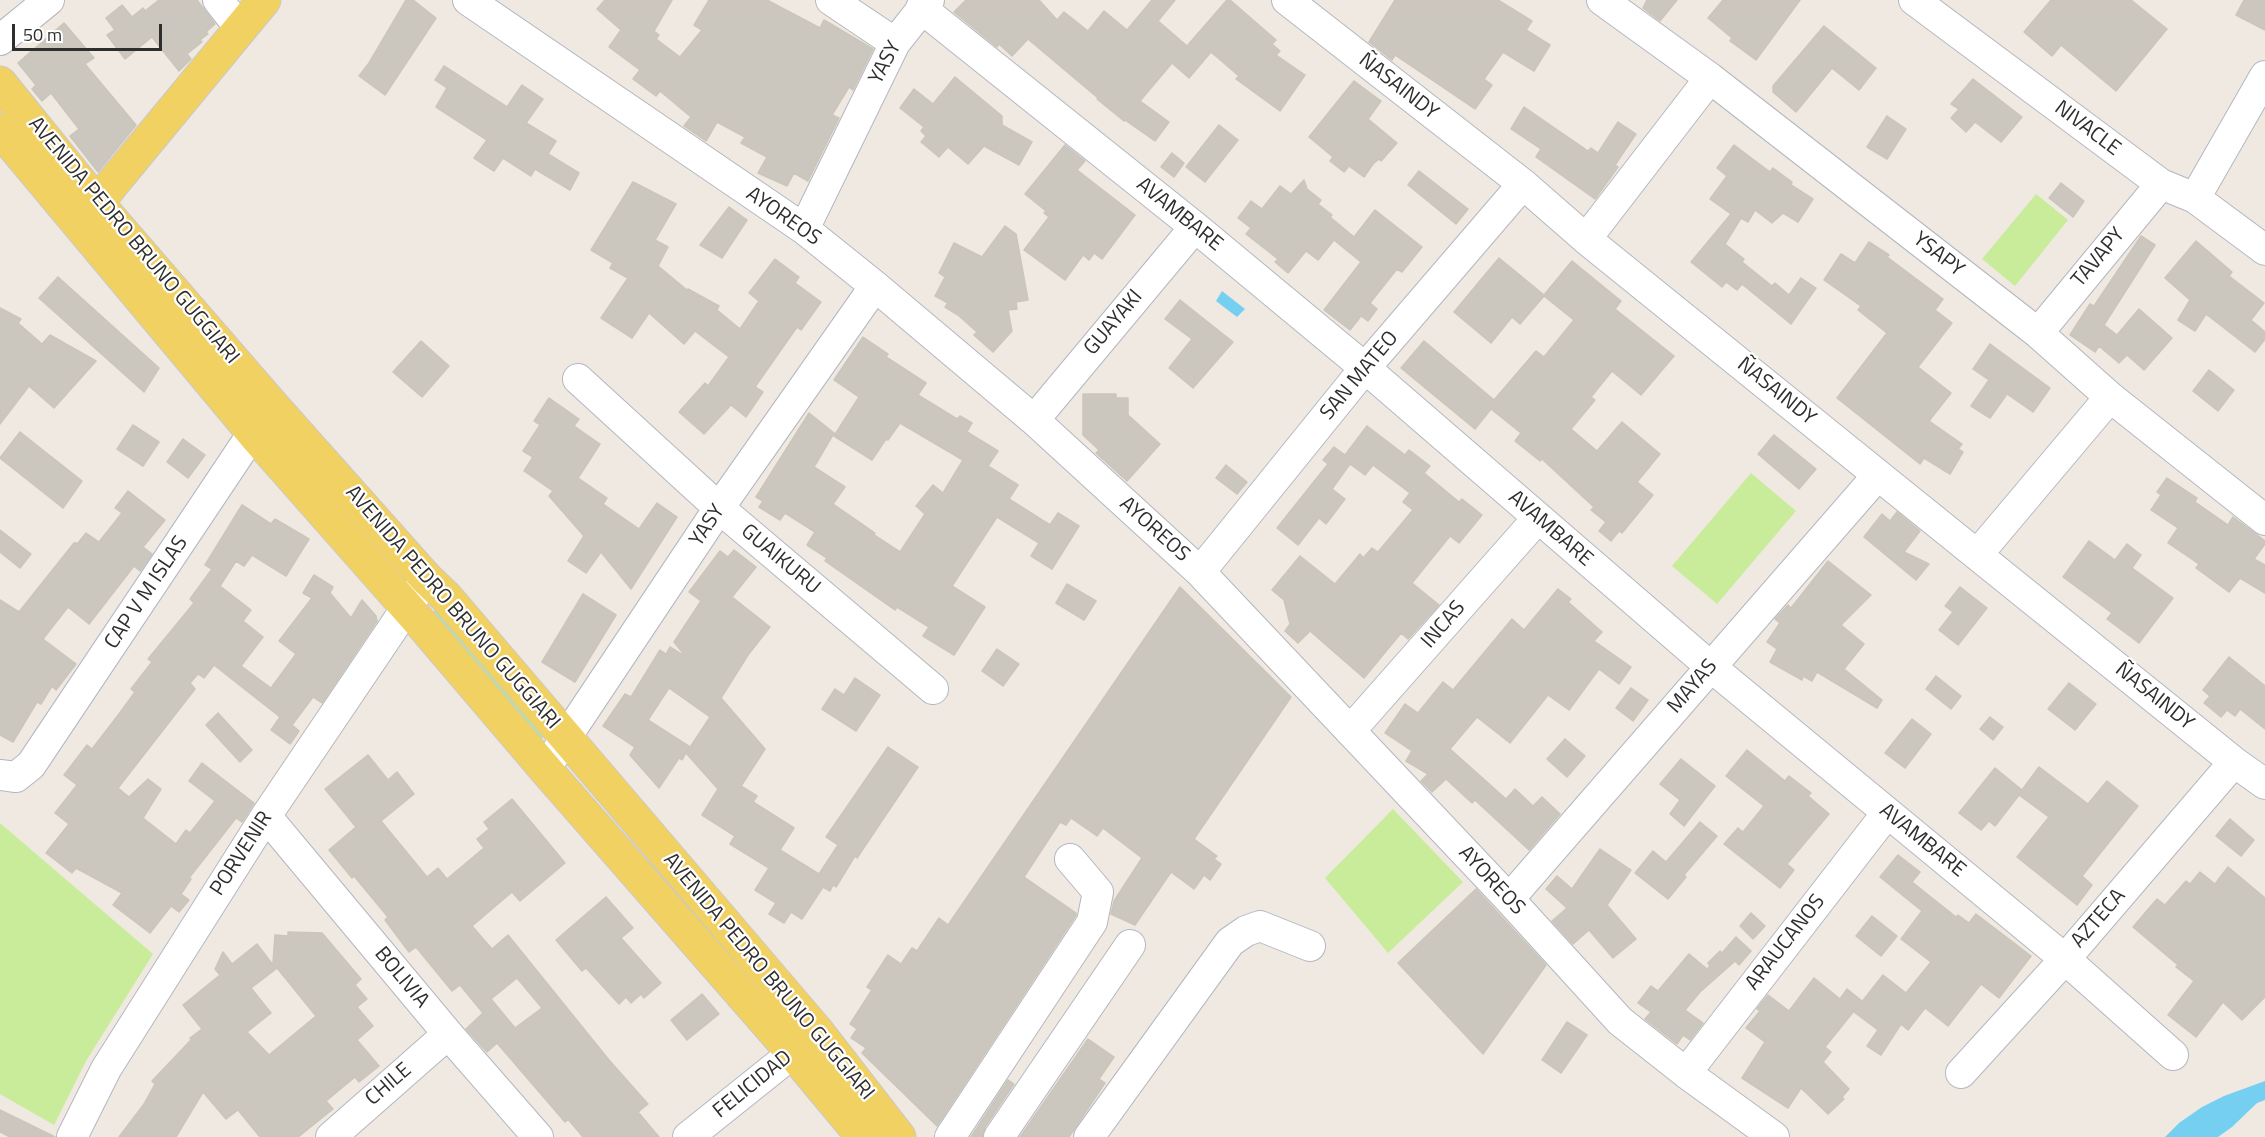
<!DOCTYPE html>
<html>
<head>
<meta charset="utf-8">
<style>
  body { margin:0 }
  #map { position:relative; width:2265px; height:1137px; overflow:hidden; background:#efe9e1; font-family:"Titillium Web",sans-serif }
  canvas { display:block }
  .scale { position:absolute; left:12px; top:24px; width:150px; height:27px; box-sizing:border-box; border:3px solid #2e2e2e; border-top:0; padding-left:8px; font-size:18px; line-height:21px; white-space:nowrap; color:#2e2e2e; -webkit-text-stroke:4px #fff; paint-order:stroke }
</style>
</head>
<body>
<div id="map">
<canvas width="2265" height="1137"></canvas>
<div class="scale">50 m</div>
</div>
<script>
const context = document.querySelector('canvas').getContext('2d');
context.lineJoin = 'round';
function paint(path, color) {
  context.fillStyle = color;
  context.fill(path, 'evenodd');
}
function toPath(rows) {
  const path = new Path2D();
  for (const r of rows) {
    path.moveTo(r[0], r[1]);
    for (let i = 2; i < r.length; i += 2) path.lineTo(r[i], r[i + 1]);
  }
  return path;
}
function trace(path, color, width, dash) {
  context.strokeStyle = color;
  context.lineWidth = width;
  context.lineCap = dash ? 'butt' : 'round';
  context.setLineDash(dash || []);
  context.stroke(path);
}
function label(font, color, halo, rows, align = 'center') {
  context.font = font + ' "Titillium Web",sans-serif';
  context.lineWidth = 4.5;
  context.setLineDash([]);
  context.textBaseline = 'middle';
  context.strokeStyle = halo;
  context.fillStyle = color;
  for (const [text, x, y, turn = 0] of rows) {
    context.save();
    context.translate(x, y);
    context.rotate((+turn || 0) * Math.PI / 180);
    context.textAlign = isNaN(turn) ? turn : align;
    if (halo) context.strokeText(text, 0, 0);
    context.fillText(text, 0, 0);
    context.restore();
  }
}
const green = toPath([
  [436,606,545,735,542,739,539,740,434,615,434,608]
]);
const pitch = toPath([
  [2036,194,2068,220,2015,286,1982,259],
  [1751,473,1796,511,1717,604,1672,566],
  [1393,809,1463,882,1388,953,1325,878],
  [0,823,153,954,86,1061,54,1125,0,1094]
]);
const water = toPath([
  [1222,291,1245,309,1237,317,1216,301],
  [2265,1081,2265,1100,2257,1103,2232,1127,2218,1137,2165,1137,2179,1123,2202,1107,2224,1096]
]);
const building = toPath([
  [159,0,197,0,215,24,206,32,208,34,200,40,202,42,187,54,191,59,179,71,152,37,125,59,107,35,115,30,106,18,122,5,132,17,143,8,145,11,159,0],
  [406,0,413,0,436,18,385,95,359,76,369,63,406,0],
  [605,0,672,0,654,31,659,35,656,39,680,57,702,30,694,25,709,0,767,0,820,28,824,20,873,49,853,90,849,87,832,115,839,118,808,181,794,173,787,186,758,173,767,157,741,143,745,137,717,122,706,141,684,126,691,117,660,91,656,96,633,79,640,70,609,47,621,30,597,9,605,0],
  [966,0,1039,0,1057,20,1064,12,1088,31,1104,11,1127,30,1152,0,1175,0,1158,21,1187,46,1227,0,1230,0,1276,40,1272,44,1280,51,1276,55,1305,75,1280,111,1236,79,1239,76,1211,52,1189,78,1172,63,1140,101,1169,122,1155,141,1125,120,1124,121,1097,99,1098,98,1028,39,1012,56,999,44,997,47,954,12,966,0],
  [1395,0,1498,0,1532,21,1526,30,1550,45,1534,71,1503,52,1484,79,1492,85,1475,109,1395,55,1392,60,1369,42,1395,0],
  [1647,0,1677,0,1660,21,1643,8,1647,0],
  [1723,0,1800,0,1756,60,1730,41,1732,38,1708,18,1723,0],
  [2051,0,2131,0,2167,29,2116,91,2061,45,2052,56,2024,32,2051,0],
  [2244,0,2265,0,2265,30,2236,15,2244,0],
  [64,23,94,58,85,64,136,125,98,172,70,136,79,129,51,93,42,101,32,89,36,85,18,63,64,23],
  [1824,26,1876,68,1859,90,1832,68,1796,112,1773,92,1773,86,1824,26],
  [444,66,507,107,522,85,543,99,526,123,556,141,548,154,579,173,570,190,535,169,531,176,503,158,494,171,474,158,487,140,436,107,447,88,435,80,444,66],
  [955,77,1002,116,1002,125,1032,142,1019,165,984,146,968,164,948,147,939,157,921,142,926,136,921,131,924,127,900,108,914,89,933,104,955,77],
  [1973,79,2022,117,2001,142,1975,122,1966,132,1951,118,1959,109,1951,104,1973,79],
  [1354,81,1381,101,1368,119,1397,143,1381,161,1379,159,1373,164,1364,177,1349,166,1344,172,1330,161,1333,157,1309,137,1354,81],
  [1524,107,1588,151,1591,148,1598,153,1618,122,1636,134,1615,165,1618,167,1595,199,1536,157,1541,149,1511,129,1524,107],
  [1887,116,1906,129,1887,159,1867,147,1887,116],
  [1219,125,1238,140,1205,182,1186,167,1219,125],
  [1065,145,1085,161,1077,170,1135,215,1102,259,1094,253,1089,260,1083,255,1065,280,1024,250,1049,217,1044,213,1046,211,1025,194,1065,145],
  [1734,145,1770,172,1773,168,1792,182,1791,185,1813,199,1798,222,1783,213,1772,223,1755,210,1748,222,1741,218,1725,244,1744,259,1742,262,1772,286,1775,283,1789,295,1801,278,1816,288,1791,324,1742,284,1737,290,1726,282,1722,287,1691,262,1731,214,1710,199,1727,176,1717,168,1734,145],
  [1172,153,1184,163,1174,177,1161,167,1172,153],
  [1419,171,1468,209,1456,224,1408,185,1419,171],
  [1304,180,1307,189,1321,200,1318,204,1332,215,1330,217,1354,237,1375,210,1422,247,1402,272,1397,269,1370,303,1377,309,1368,321,1361,316,1350,330,1324,310,1361,262,1334,240,1318,260,1306,251,1288,273,1275,262,1278,259,1246,234,1251,228,1238,218,1251,201,1262,209,1280,186,1291,194,1304,180],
  [633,182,676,204,655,240,668,247,658,266,687,290,688,289,719,306,717,310,740,329,759,301,749,293,775,259,799,277,795,283,821,302,801,330,797,327,755,387,763,392,746,417,731,405,704,434,679,412,705,383,708,386,729,357,695,331,684,344,649,313,632,338,601,318,628,278,610,268,613,263,591,250,633,182],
  [2061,183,2084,201,2073,217,2049,198,2061,183],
  [729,207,747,220,722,258,700,245,729,207],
  [1005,226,1016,234,1028,300,1016,302,1017,309,1008,310,1012,331,993,352,974,335,977,332,958,315,945,307,948,303,935,296,945,277,939,273,954,243,982,257,1005,226],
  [2141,236,2155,245,2104,325,2117,335,2139,309,2172,338,2144,370,2127,355,2119,363,2099,346,2095,352,2070,335,2090,304,2094,306,2141,236],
  [2196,241,2232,272,2229,276,2264,303,2251,320,2265,332,2265,339,2255,352,2206,314,2195,331,2178,320,2190,300,2165,278,2196,241],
  [1869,242,1889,255,1887,257,1943,299,1935,310,1952,323,1918,367,1951,393,1929,421,1962,444,1958,449,1963,452,1950,474,1924,458,1920,464,1837,398,1887,333,1858,310,1861,306,1824,280,1841,254,1855,263,1869,242],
  [1499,258,1544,295,1572,261,1621,301,1615,309,1674,356,1641,395,1612,371,1591,397,1595,400,1571,429,1597,451,1622,422,1660,454,1637,482,1653,495,1622,533,1619,531,1611,541,1599,531,1606,522,1591,510,1594,507,1542,459,1540,461,1515,441,1521,433,1491,409,1475,429,1401,368,1424,341,1494,400,1536,351,1544,357,1574,320,1544,296,1520,324,1512,317,1491,343,1454,312,1499,258],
  [58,277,159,368,144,392,39,298,58,277],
  [1180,300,1233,342,1193,388,1169,368,1192,339,1165,319,1180,300],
  [0,308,21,319,18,323,42,344,50,335,96,361,54,408,29,386,0,424,0,308],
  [863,337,888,354,886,357,926,383,918,395,957,419,960,416,972,423,967,432,998,451,988,466,1018,485,1009,499,1050,525,1058,513,1079,526,1052,569,1031,556,1039,543,997,517,952,586,985,607,954,655,923,636,929,627,897,607,895,610,825,561,827,558,807,545,815,532,785,513,780,520,759,507,763,501,756,497,809,413,834,433,814,467,845,487,833,504,875,533,874,535,900,552,925,514,916,506,933,485,943,493,963,460,900,423,888,440,886,439,872,460,834,436,859,397,834,380,863,337],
  [421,341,449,366,422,397,393,372,421,341],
  [1990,344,2050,388,2033,412,2007,394,1990,418,1971,406,1989,380,1973,369,1990,344],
  [2209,370,2234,390,2218,411,2193,391,2209,370],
  [1083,394,1116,394,1116,398,1128,398,1128,415,1160,444,1127,481,1096,453,1099,450,1083,435,1083,394],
  [549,398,579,419,574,426,600,444,578,478,607,498,603,504,639,529,657,503,677,517,631,589,601,552,586,573,568,561,584,536,549,496,553,491,524,471,533,457,523,451,540,425,534,421,549,398],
  [133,425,159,442,143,466,117,449,133,425],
  [1367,426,1405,455,1409,450,1430,466,1424,473,1459,502,1462,499,1482,515,1459,543,1450,536,1412,583,1439,605,1408,639,1401,633,1364,678,1310,631,1298,643,1285,631,1290,624,1284,600,1272,590,1300,556,1335,584,1360,554,1363,558,1372,548,1378,552,1413,510,1403,502,1410,493,1373,465,1365,475,1350,464,1332,489,1345,499,1326,524,1319,518,1298,545,1277,528,1328,464,1323,460,1334,447,1345,455,1367,426],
  [20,432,82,481,63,508,0,458,20,432],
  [1774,435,1816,469,1799,489,1758,454,1774,435],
  [183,439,205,455,188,478,167,462,183,439],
  [1226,465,1247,482,1237,494,1216,478,1226,465],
  [2167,478,2197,498,2195,502,2228,525,2233,517,2265,541,2265,544,2254,559,2265,565,2265,593,2240,578,2229,592,2196,568,2199,564,2168,543,2178,528,2151,510,2161,495,2157,492,2167,478],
  [128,491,165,520,143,547,152,554,140,571,134,566,89,624,68,607,43,639,76,664,56,690,52,686,41,704,37,702,13,742,0,735,0,600,19,612,74,543,78,543,86,533,99,542,122,513,115,508,128,491],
  [242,505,271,524,275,519,309,539,286,576,252,555,244,566,236,561,220,586,251,610,243,621,263,637,241,666,271,688,296,654,279,641,312,598,303,593,314,575,333,587,330,593,351,618,362,600,376,616,377,621,322,703,313,697,292,725,299,731,290,744,271,730,280,717,214,665,204,678,198,674,190,683,195,689,118,788,129,797,148,779,161,789,143,818,176,844,186,830,190,833,215,801,189,781,202,763,254,803,242,822,236,818,189,878,191,879,181,894,189,900,179,912,171,906,150,933,113,905,122,893,76,868,72,873,46,853,69,824,55,813,77,785,64,775,87,745,92,749,119,714,135,692,131,689,152,662,148,659,194,603,190,599,212,569,205,565,242,505],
  [1897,512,1920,531,1904,552,1929,564,1916,580,1864,537,1882,514,1890,521,1897,512],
  [0,530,31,554,20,568,0,552,0,530],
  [2089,541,2115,560,2127,544,2141,555,2132,568,2173,598,2139,643,2107,619,2112,613,2063,577,2089,541],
  [734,550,756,567,732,597,770,627,748,655,721,698,765,749,741,786,757,796,753,802,794,828,780,850,819,874,838,845,826,837,888,747,918,767,857,858,855,856,836,887,833,885,830,891,823,887,802,919,791,912,784,923,769,914,776,903,755,890,769,868,730,844,735,836,702,815,718,789,686,753,682,760,679,758,659,788,630,755,635,747,603,726,625,694,631,697,660,650,666,654,670,647,686,657,674,642,701,601,689,592,720,551,728,557,734,550],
  [669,688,710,717,687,752,690,747,648,720,669,688],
  [1828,561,1871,595,1841,625,1864,644,1844,669,1882,700,1877,708,1817,672,1812,681,1803,676,1802,680,1770,662,1777,649,1767,642,1780,623,1775,619,1788,605,1791,608,1828,561],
  [1067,584,1096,601,1084,620,1056,603,1067,584],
  [1180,587,1291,697,1194,839,1217,856,1214,859,1221,864,1210,880,1204,875,1194,889,1171,872,1135,925,1111,914,1114,901,1142,858,1103,828,1097,836,1071,818,1066,825,1060,822,1024,877,1076,913,1076,915,937,1126,862,1053,866,1048,851,1038,857,1029,850,1024,872,990,867,987,888,955,901,964,912,948,917,951,939,918,948,925,1180,587],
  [1960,587,1987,608,1958,645,1939,630,1953,612,1945,606,1960,587],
  [1558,589,1571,599,1568,602,1602,632,1594,641,1631,667,1619,684,1599,669,1569,710,1548,695,1510,743,1477,717,1450,749,1506,799,1515,789,1533,806,1542,797,1560,814,1529,850,1475,800,1472,803,1446,779,1432,792,1421,781,1428,774,1406,761,1412,751,1385,733,1405,704,1418,713,1443,682,1453,690,1512,619,1524,630,1558,589],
  [583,594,616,615,575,682,542,662,583,594],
  [997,649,1019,664,1003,686,982,671,997,649],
  [2229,657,2265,686,2265,729,2240,709,2235,716,2227,710,2221,717,2204,703,2210,696,2203,690,2229,657],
  [1936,676,1961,696,1951,709,1926,689,1936,676],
  [855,678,880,695,856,731,822,709,835,689,844,695,855,678],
  [2069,683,2096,704,2075,730,2048,709,2069,683],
  [1631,688,1648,700,1633,721,1616,708,1631,688],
  [218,713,252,750,240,762,206,725,218,713],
  [1990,717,2003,727,1993,740,1980,729,1990,717],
  [1912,719,1931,734,1905,768,1885,753,1912,719],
  [1565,739,1585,756,1567,777,1547,759,1565,739],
  [1747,750,1785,781,1789,776,1811,793,1808,796,1829,814,1787,864,1794,870,1780,888,1724,844,1738,828,1743,832,1764,806,1726,776,1747,750],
  [368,755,388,780,397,772,414,794,381,821,427,877,438,868,447,879,484,848,477,839,489,829,484,822,512,799,565,863,520,901,512,892,472,926,492,949,508,935,609,1060,648,1104,638,1112,659,1137,583,1137,568,1119,565,1122,497,1043,487,1052,466,1029,483,1013,460,985,452,991,416,947,409,952,385,920,388,917,354,876,352,878,329,850,356,827,325,789,368,755],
  [517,978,542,1008,515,1028,491,999,517,978],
  [1681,759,1715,786,1684,826,1670,814,1680,800,1660,784,1681,759],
  [2039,767,2088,804,2107,781,2138,806,2082,876,2092,885,2077,905,2017,857,2049,817,2019,795,1995,826,1989,821,1981,830,1959,813,1995,768,2022,790,2039,767],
  [2230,819,2254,840,2241,856,2216,836,2230,819],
  [1700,822,1717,836,1684,875,1686,877,1668,899,1635,873,1653,851,1666,862,1700,822],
  [1600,849,1631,870,1607,905,1636,939,1613,958,1589,930,1573,944,1552,921,1567,908,1546,889,1557,876,1572,889,1600,849],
  [1898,855,1920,872,1912,882,1956,917,1958,915,1969,923,1976,914,2031,956,1999,998,1981,984,1948,1026,1925,1008,1908,1030,1901,1024,1881,1055,1867,1046,1878,1030,1854,1012,1883,975,1906,993,1931,962,1901,939,1922,911,1880,877,1898,855],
  [2228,867,2265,898,2265,997,2242,1020,2223,1002,2196,1037,2168,1015,2194,981,2176,967,2178,965,2133,927,2157,899,2165,905,2186,881,2190,884,2200,872,2215,884,2228,867],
  [1476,889,1546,965,1483,1054,1398,963,1476,889],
  [606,897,633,928,621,938,661,983,644,998,641,994,631,1003,626,997,619,1004,586,968,582,971,556,940,606,897],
  [1751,913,1765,926,1753,939,1740,926,1751,913],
  [1872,916,1897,936,1881,956,1856,936,1872,916],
  [288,932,322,933,361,979,355,985,367,999,357,1007,373,1026,357,1040,379,1066,359,1082,355,1077,326,1101,333,1109,298,1137,260,1137,238,1110,226,1119,203,1092,176,1137,119,1137,144,1104,155,1084,152,1081,191,1040,190,1038,202,1029,183,1005,220,975,215,969,223,952,232,964,257,944,276,969,251,988,271,1013,247,1032,269,1055,316,1016,273,963,275,935,288,936,288,932],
  [1736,937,1751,951,1739,965,1735,961,1700,992,1685,1010,1703,1023,1690,1040,1683,1035,1677,1044,1645,1019,1651,1012,1638,1003,1651,986,1658,991,1689,954,1707,969,1710,966,1708,963,1720,951,1722,953,1736,937],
  [1814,978,1840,999,1847,989,1862,1001,1825,1047,1831,1052,1823,1062,1849,1089,1842,1097,1844,1099,1828,1114,1801,1088,1788,1108,1742,1078,1765,1042,1746,1028,1760,1011,1757,1009,1768,995,1789,1011,1814,978],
  [702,994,719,1014,687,1040,671,1020,702,994],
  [1567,1022,1587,1035,1561,1073,1542,1060,1567,1022],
  [1088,1039,1114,1057,1099,1079,1105,1083,1069,1137,1020,1137,1088,1039],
  [1008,1080,1014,1084,985,1127,982,1137,971,1137,1008,1080],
  [0,1110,55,1137,10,1137,0,1132,0,1110]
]);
const minor = toPath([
  [218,0,240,28],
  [468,0,804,229,875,286,1034,420,1200,572,1509,899,1620,1021,1686,1073,1774,1137],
  [831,0,895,43],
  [1287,0,1523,184,1586,239,1878,475,2234,762,2265,784],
  [1602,0,1710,78,2038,333,2110,397,2265,520],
  [1914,0,2161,184,2195,198,2265,250],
  [921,8,1195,227,1365,368,1711,667,2065,959,2173,1055],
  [0,40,49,0],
  [2195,198,2265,76],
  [804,229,895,43,929,0],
  [1586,239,1710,78],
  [2038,333,2161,184],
  [578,379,719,508,933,689],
  [1034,420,1195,227],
  [1977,555,2110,397],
  [1200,572,1365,368,1523,184],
  [1350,731,1538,518],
  [545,769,719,508,875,286],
  [0,775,16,777,31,765,265,415],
  [266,816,448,1034,538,1137],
  [1509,899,1878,475],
  [1686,1073,1887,813],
  [1961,1073,2065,959,2234,762],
  [72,1137,106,1069,266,816,420,588],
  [331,1137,448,1034],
  [688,1137,793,1053,811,1036],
  [950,1137,1092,922,1098,892,1070,859],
  [999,1137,1130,945],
  [1089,1137,1230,942,1246,931,1260,926,1310,946]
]);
const major = toPath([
  [0,83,97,203,272,405,426,578,447,598,816,1030,899,1137],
  [0,130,254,434,419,621,545,769,793,1053,863,1137],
  [85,220,113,183,264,0]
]);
const streetNames = [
  ["YASY",886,63,-62],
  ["ÑASAINDY",1398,87,38],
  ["NIVACLE",2087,129,37],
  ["AVAMBARE",1179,215,39],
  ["AYOREOS",783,217,35],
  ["AVENIDA PEDRO BRUNO GUGGIARI",133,241,50],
  ["YSAPY",1938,255,38],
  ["TAVAPY",2099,258,-50],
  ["GUAYAKI",1114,323,-50],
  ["SAN MATEO",1360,376,-50],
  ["ÑASAINDY",1776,392,39],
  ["YASY",708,526,-56],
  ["AVAMBARE",1550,529,41],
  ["AYOREOS",1154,530,42],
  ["GUAIKURU",780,560,40],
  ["CAP V M ISLAS",147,593,-56],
  ["AVENIDA PEDRO BRUNO GUGGIARI",452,608,49],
  ["INCAS",1444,625,-49],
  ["MAYAS",1693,687,-49],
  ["ÑASAINDY",2154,697,39],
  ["AVAMBARE",1922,841,39],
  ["PORVENIR",242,854,-57],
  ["AYOREOS",1491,881,47],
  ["AZTECA",2099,919,-49],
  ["ARAUCANOS",1786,943,-52],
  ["AVENIDA PEDRO BRUNO GUGGIARI",768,977,50],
  ["BOLIVIA",401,978,50],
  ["CHILE",389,1085,-41],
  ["FELICIDAD",753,1085,-39]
];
paint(green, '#b6e59e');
paint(pitch, '#c9ec9a');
paint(water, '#75cff0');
paint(building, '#cbc7bf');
trace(building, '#cbc5ba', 1.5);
trace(minor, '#b4b7c1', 32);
trace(major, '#c9c9c9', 35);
trace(minor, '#fff', 30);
trace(major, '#f2d163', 33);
label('21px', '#2e2e2e', '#fff', streetNames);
</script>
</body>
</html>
